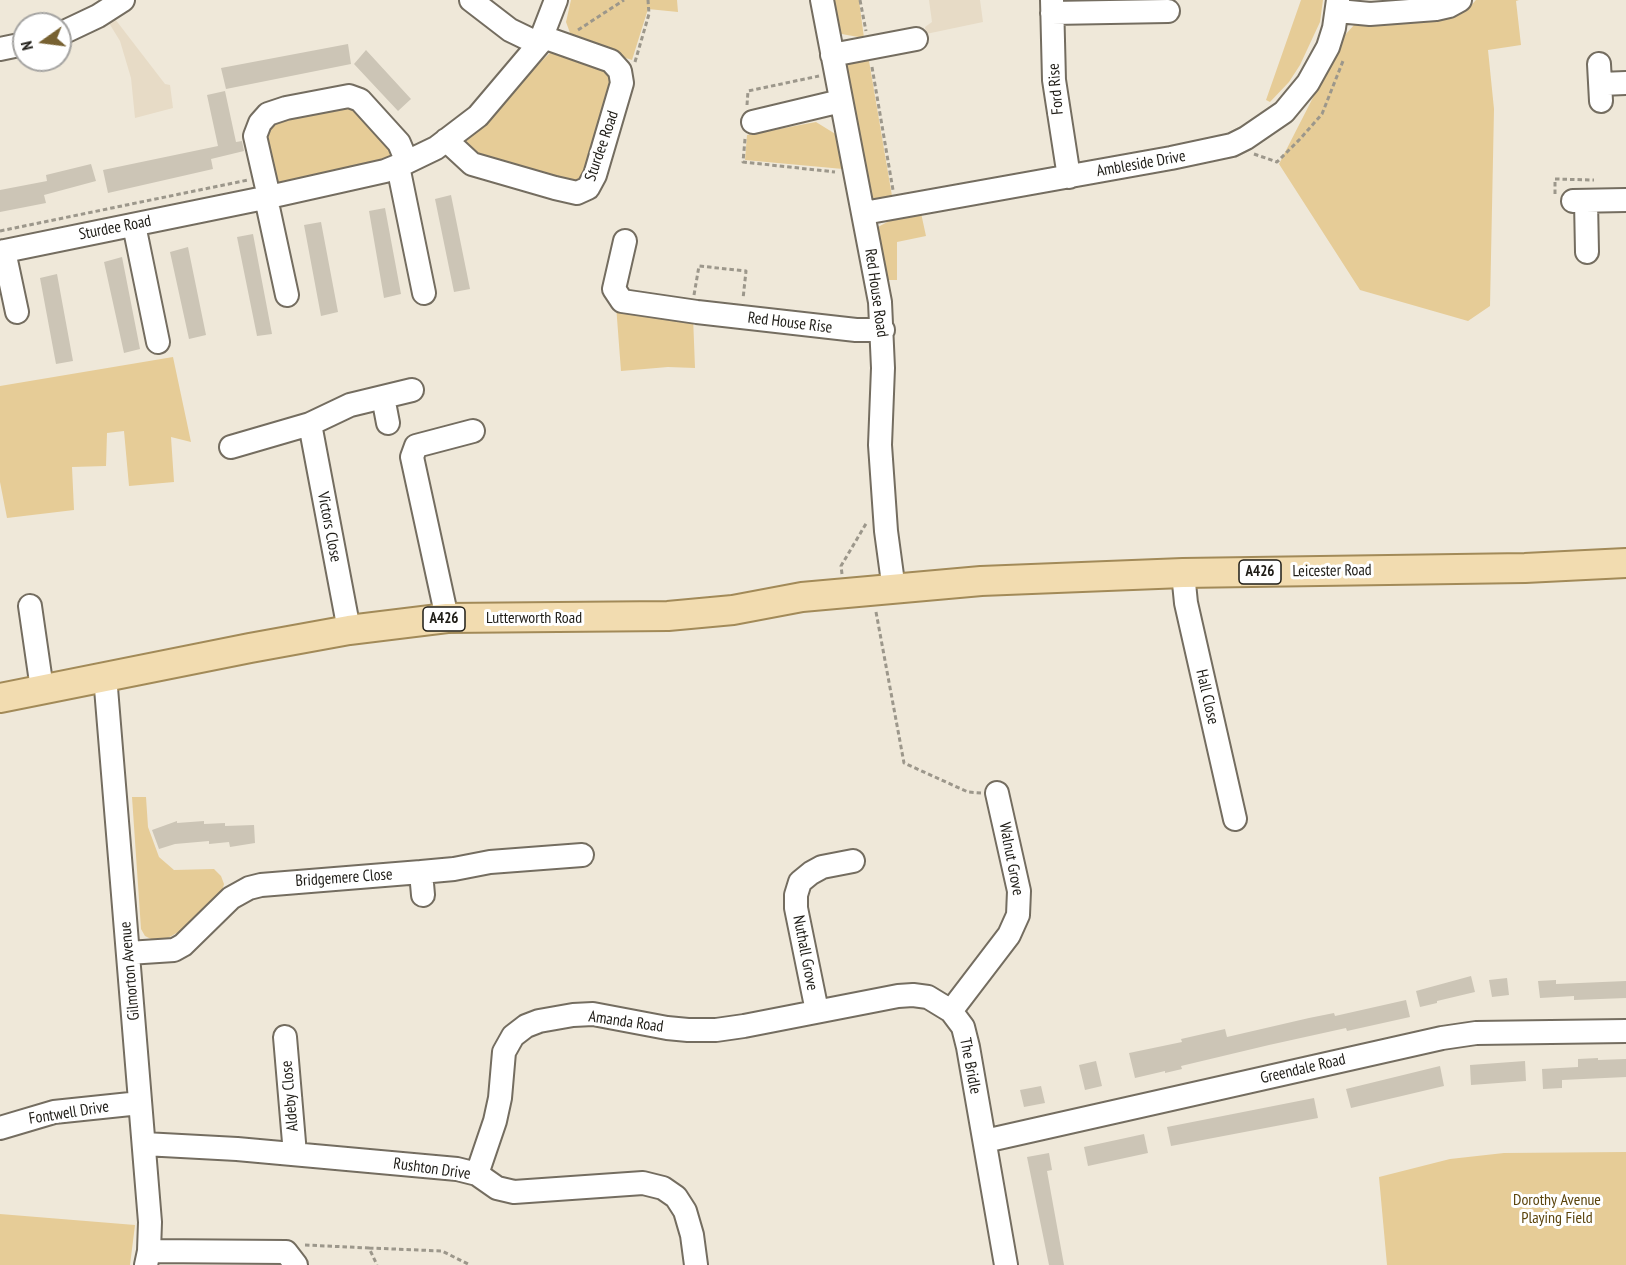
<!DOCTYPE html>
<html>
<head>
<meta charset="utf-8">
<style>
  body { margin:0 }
  #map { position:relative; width:1626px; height:1265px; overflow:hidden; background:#efe8d9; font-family:"PT Sans Narrow",sans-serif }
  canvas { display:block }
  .north { position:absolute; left:12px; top:12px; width:60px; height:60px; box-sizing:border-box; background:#fff; border:2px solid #a5a4a2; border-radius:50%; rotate:256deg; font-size:16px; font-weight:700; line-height:24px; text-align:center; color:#1e1c16 }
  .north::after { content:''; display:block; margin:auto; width:21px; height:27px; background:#776131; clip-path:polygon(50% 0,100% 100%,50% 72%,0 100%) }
</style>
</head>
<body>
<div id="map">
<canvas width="1626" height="1265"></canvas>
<div class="north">N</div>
</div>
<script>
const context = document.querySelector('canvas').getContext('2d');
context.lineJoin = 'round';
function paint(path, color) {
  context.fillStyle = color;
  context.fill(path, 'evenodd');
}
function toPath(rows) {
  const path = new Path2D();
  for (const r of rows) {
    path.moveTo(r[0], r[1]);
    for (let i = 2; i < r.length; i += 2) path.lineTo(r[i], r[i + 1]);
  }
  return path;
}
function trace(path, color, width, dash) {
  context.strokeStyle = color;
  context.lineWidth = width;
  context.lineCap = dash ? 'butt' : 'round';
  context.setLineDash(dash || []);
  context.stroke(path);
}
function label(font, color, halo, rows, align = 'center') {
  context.font = font + ' "PT Sans Narrow",sans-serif';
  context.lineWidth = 6;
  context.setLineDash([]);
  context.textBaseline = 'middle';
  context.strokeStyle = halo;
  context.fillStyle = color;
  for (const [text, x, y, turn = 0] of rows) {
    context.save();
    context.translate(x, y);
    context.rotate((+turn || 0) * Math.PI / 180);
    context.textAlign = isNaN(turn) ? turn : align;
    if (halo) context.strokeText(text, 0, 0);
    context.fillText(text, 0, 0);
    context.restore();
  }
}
const built = toPath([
  [929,0,980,0,983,22,926,34,925,27,932,22],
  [115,19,165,84,170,85,173,108,135,118,131,78,120,41,109,23]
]);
const green = toPath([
  [571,0,677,0,678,12,648,9,632,60,573,41,566,22],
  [829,0,859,0,864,38,836,33],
  [1301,0,1323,0,1320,22,1300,65,1289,82,1270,102,1266,100],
  [1476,0,1519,0,1516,1,1521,45,1488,50,1494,109,1490,306,1468,321,1360,290,1279,164,1345,35,1354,25,1453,14,1468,9],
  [553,50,620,71,588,188,494,170,446,140,501,101],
  [868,55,892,196,874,199,868,195,844,66,849,60],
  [349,96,407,162,269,197,260,123],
  [816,122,837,135,843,169,745,160,747,135],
  [921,213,926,236,897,242,897,280,882,280,876,228,895,218],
  [616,305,693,316,695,368,668,367,621,371],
  [173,357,191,442,171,437,174,482,129,486,124,431,107,433,106,466,72,467,74,510,7,518,0,482,0,386],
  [132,797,146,797,148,827,159,857,174,870,214,869,221,876,224,884,222,892,187,927,168,938,153,940,145,936,141,929],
  [1626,1152,1626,1265,1387,1265,1379,1177,1450,1159,1504,1153],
  [0,1214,135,1225,130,1265,0,1265]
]);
const building = toPath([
  [348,44,351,64,226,89,221,68],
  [366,50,411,99,398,111,354,64],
  [225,91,236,142,242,141,244,151,211,159,213,169,108,193,103,170,218,146,207,95],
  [91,164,96,181,44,195,46,203,0,212,0,190,47,181,46,175],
  [451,195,470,289,454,292,435,199],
  [385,208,401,294,384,298,369,211],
  [321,222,338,312,321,316,304,225],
  [253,234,272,334,257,336,237,237],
  [188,247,206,335,189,339,170,252],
  [122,257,140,349,124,353,104,262],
  [57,274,73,361,56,364,40,278],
  [177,821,177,823,204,821,204,824,225,823,225,826,254,825,255,843,230,847,229,842,209,844,209,841,175,844,159,849,152,830],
  [1471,976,1475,992,1437,1001,1437,1003,1420,1007,1416,991],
  [1507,978,1509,995,1492,997,1489,980],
  [1556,980,1556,984,1626,981,1626,998,1574,1000,1574,996,1540,998,1538,981],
  [1406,1000,1410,1017,1347,1031,1346,1028,1269,1045,1181,1066,1182,1069,1165,1073,1165,1071,1135,1078,1129,1053,1182,1042,1181,1039,1225,1029,1227,1037,1309,1018,1334,1013,1335,1016],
  [1598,1058,1598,1060,1626,1059,1626,1077,1562,1080,1562,1088,1543,1089,1542,1069,1578,1067,1578,1059],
  [1096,1061,1102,1086,1085,1090,1079,1065],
  [1525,1061,1526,1081,1471,1085,1470,1065],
  [1440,1066,1444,1086,1351,1108,1346,1089],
  [1041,1086,1045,1103,1024,1107,1020,1090],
  [1314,1098,1318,1118,1171,1146,1167,1127],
  [1144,1134,1148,1153,1088,1166,1084,1147],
  [1049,1153,1052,1170,1047,1171,1064,1265,1049,1265,1027,1157]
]);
const path = toPath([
  [860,0,866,31],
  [578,30,624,0],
  [635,62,649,14,648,0],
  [872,67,893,190],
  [747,105,748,91,819,76],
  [745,139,743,162,835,172],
  [1254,154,1277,162,1300,139,1322,114,1343,61],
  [1555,194,1555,179,1594,180],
  [0,231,248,180],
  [694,295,699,266,746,271,743,299],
  [842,574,841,566,867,522],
  [876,612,904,763,968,792,981,793],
  [305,1245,369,1248,377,1265],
  [369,1248,442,1251,470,1265]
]);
const minor = toPath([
  [471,0,510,30,539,44],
  [822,0,880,302,883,368,880,445,886,531,894,590],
  [1052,0,1054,80,1069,177],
  [1338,11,1370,14,1436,9,1449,6,1460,0],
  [1052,13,1168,11],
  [60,34,98,16,123,0],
  [0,49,24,44],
  [832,55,916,39],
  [1599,64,1601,101],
  [1601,84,1626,83],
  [753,122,841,101],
  [446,140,472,164,555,188,577,193,588,188,595,175,622,83,620,71,611,61,543,37],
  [398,166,424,293],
  [269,197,255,136,260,123,268,114,286,108,349,96,360,100,399,143,407,162],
  [266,198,287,295],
  [1573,201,1626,200],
  [1586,201,1587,252],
  [864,213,1171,158,1232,145,1246,138,1284,112,1308,83,1328,47,1334,28,1338,0],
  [134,225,158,342],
  [625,241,614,289,622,301,697,312,856,330,883,330],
  [4,251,17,312],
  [0,252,269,197,385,171,407,162,436,148,478,116,539,44,556,0],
  [383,397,388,423],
  [310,424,349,630],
  [231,447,310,424,350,405,412,390],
  [1183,573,1186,603,1235,819],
  [30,606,42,689],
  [447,618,412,457,416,446,473,431],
  [105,676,150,1222,149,1251,146,1265],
  [421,872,423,895],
  [128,953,174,950,183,945,231,898,249,888,261,885,421,872,454,869,490,862,582,855],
  [817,1011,796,908,796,895,800,882,811,873,822,867,853,861],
  [951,1011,1009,935,1018,915,1019,891,997,793],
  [285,1037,295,1154],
  [0,1128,54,1112,140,1103],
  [985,1141,1442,1038,1476,1033,1626,1031],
  [144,1144,237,1149,457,1169,477,1174,497,1188,514,1192,643,1183,663,1188,676,1197,685,1211,692,1235,696,1265],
  [477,1174,495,1121,500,1098,504,1052,513,1036,526,1026,539,1021,573,1015,593,1014,667,1028,688,1030,716,1030,744,1026,898,996,913,995,928,997,951,1011,963,1027,968,1047,1006,1265],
  [149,1251,286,1252,296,1265]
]);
const major = toPath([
  [0,698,250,648,349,630,447,618,668,616,733,610,802,597,981,581,1183,573,1525,568,1626,563]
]);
const shields = [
  [1260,572,42],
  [444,619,42]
];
const shieldNames = [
  ["A426",1260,572],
  ["A426",444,619]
];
const streetNames = [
  ["Ford Rise",1056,89,-95],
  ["Sturdee Road",602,146,-71],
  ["Ambleside Drive",1141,164,-10],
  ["Sturdee Road",115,228,-11],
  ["Red House Road",876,293,82],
  ["Red House Rise",790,323,7],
  ["Victors Close",329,527,79],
  ["Leicester Road",1332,571,-1],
  ["Lutterworth Road",534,618],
  ["Hall Close",1207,697,77],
  ["Walnut Grove",1011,859,79],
  ["Bridgemere Close",344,878,-4],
  ["Nuthall Grove",805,953,79],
  ["Gilmorton Avenue",130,971,-95],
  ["Amanda Road",626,1022,8],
  ["The Bridle",970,1066,79],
  ["Greendale Road",1303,1069,-13],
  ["Aldeby Close",290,1096,-95],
  ["Fontwell Drive",69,1113,-9],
  ["Rushton Drive",432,1169,8]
];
const parkNames = [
  ["Dorothy Avenue",1557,1200],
  ["Playing Field",1557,1218]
];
paint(built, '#e7dbc6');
paint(green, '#e6cc97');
paint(building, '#ccc5b6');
trace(minor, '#746d60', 26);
trace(major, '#a28a58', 32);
trace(path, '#9c978b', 3, [4.5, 3]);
trace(minor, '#fff', 22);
trace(major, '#f2dcb0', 28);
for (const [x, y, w] of shields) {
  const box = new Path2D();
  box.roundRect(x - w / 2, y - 12, w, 24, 4.5);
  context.fillStyle = '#fff';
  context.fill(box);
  trace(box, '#1e1c16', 1.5);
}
label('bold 15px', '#1e1c16', null, shieldNames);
label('16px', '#1e1c16', '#fff', streetNames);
label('16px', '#5b440c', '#fff', parkNames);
</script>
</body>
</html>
